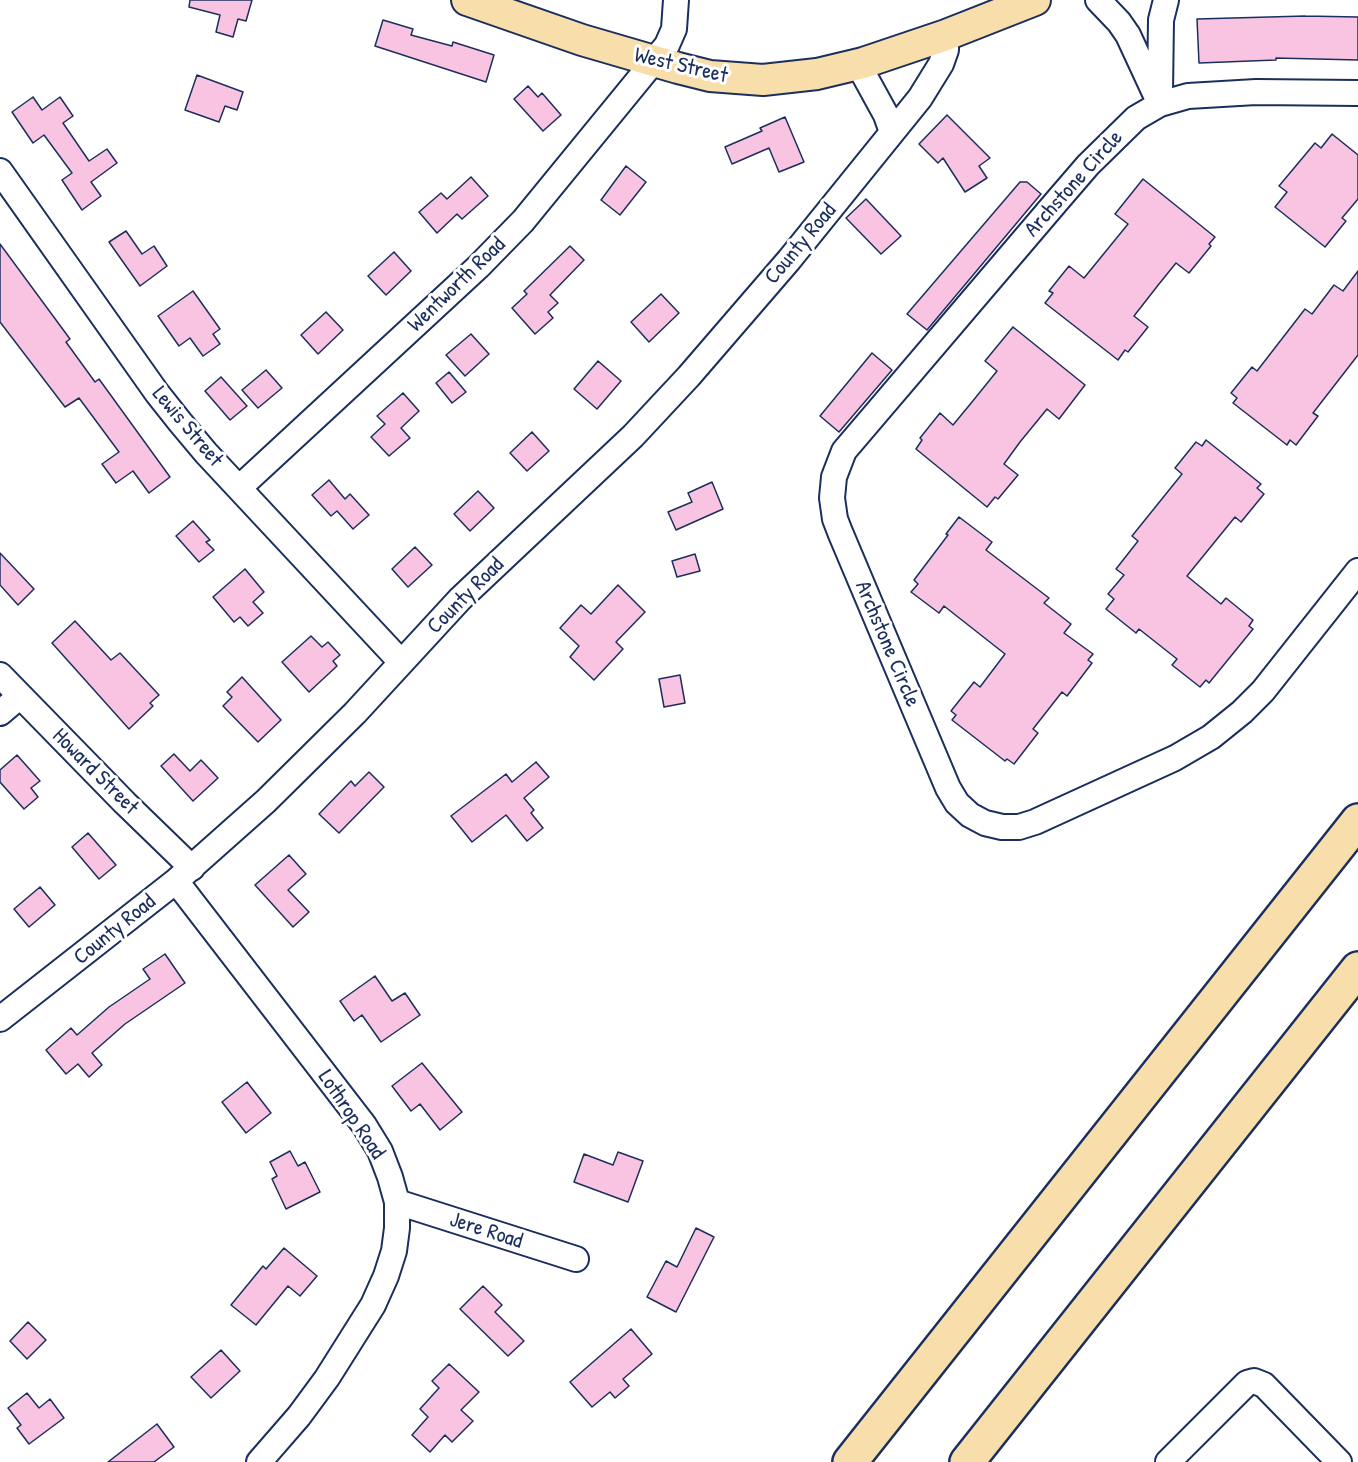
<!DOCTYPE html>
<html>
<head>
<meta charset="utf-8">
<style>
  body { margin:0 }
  canvas { display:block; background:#fff }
</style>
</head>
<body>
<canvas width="1358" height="1462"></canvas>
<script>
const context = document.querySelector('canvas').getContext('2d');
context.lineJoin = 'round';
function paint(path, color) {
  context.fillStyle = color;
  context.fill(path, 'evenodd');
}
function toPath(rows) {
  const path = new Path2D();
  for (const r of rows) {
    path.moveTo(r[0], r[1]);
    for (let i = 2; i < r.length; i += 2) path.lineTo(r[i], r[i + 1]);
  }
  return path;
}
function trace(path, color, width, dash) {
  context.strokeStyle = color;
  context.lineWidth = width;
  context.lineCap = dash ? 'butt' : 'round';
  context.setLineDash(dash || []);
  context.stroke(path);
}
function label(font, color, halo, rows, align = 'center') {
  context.font = font + ' "Patrick Hand",sans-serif';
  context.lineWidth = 6;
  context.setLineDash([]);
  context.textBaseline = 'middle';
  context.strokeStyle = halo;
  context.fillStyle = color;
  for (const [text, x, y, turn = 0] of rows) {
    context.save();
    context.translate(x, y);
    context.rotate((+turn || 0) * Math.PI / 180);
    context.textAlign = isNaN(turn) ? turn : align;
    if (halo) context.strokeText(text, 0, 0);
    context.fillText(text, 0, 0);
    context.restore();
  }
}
const building = toPath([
  [190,0,252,0,246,21,238,19,233,37,216,32,220,15,189,7,190,0],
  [1305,16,1358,17,1358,60,1276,58,1276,60,1199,63,1197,19,1305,16],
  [383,20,413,29,411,35,452,46,453,42,494,55,486,82,375,46,383,20],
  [197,75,243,92,237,110,225,106,219,122,185,110,197,75],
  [528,86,538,97,542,93,561,115,543,131,514,99,528,86],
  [33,97,42,110,60,97,73,116,63,123,89,161,107,149,117,163,91,182,101,196,82,210,62,180,72,173,44,135,33,143,12,112,33,97],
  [947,115,990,158,979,166,987,178,965,192,943,158,938,163,919,144,947,115],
  [785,117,804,162,779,172,769,148,732,164,725,147,762,131,760,128,785,117],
  [1332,134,1358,155,1358,199,1342,218,1346,221,1325,247,1275,207,1287,192,1279,186,1315,143,1321,148,1332,134],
  [626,166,646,182,620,215,601,200,626,166],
  [471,177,488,196,462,219,457,214,437,233,419,212,441,193,447,199,471,177],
  [1143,179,1215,237,1209,244,1211,246,1189,273,1176,263,1159,284,1134,316,1148,327,1128,352,1125,350,1118,360,1045,303,1053,293,1049,291,1069,266,1084,278,1128,224,1115,214,1143,179],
  [1020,182,1027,182,1041,194,927,330,907,314,1020,182],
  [866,199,901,236,881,254,846,218,866,199],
  [126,231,142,254,154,246,167,266,140,286,109,242,126,231],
  [0,244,70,339,66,342,95,382,99,379,170,477,149,493,133,471,116,483,102,464,119,452,79,398,65,407,0,322,0,244],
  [570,246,584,260,550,295,558,303,548,312,553,318,535,334,512,308,527,294,524,291,570,246],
  [394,252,411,271,386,295,368,276,394,252],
  [1358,271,1358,355,1313,413,1318,416,1296,445,1290,440,1287,445,1233,403,1237,398,1231,393,1252,367,1257,371,1305,309,1312,314,1334,285,1343,291,1358,271],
  [193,291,220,329,213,334,220,344,203,356,190,338,179,346,158,316,193,291],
  [661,294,679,313,649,342,631,322,661,294],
  [326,312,343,330,318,354,301,335,326,312],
  [1013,327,1085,385,1059,419,1047,409,1020,442,1004,464,1018,475,998,499,995,497,987,507,916,449,922,440,920,438,940,413,953,425,972,402,997,371,985,361,1013,327],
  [471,334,489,354,465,376,446,355,471,334],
  [872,353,892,370,839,432,820,416,872,353],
  [598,361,621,381,597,409,574,389,598,361],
  [266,370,282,388,258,408,242,390,266,370],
  [449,372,466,392,452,403,436,383,449,372],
  [221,377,247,406,230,420,205,391,221,377],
  [403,393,419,411,401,428,410,438,389,456,371,437,385,424,377,416,403,393],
  [532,432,549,451,527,471,510,453,532,432],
  [1206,440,1261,484,1257,488,1264,494,1241,522,1235,517,1187,576,1221,604,1226,598,1253,620,1249,626,1253,629,1209,683,1206,680,1200,687,1172,665,1177,659,1139,629,1136,633,1106,609,1114,599,1108,594,1124,575,1116,569,1138,541,1132,536,1182,474,1175,468,1196,442,1202,446,1206,440],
  [329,480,345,499,350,494,369,515,353,529,337,511,331,516,312,495,329,480],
  [712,482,723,509,676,530,668,512,692,502,688,493,712,482],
  [478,491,494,508,470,531,454,514,478,491],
  [959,517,992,542,986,550,1049,598,1044,603,1071,624,1064,633,1093,654,1088,660,1092,663,1067,696,1062,692,1033,729,1038,733,1014,764,1007,759,1005,761,952,720,956,715,951,711,974,682,980,687,1005,654,944,606,939,613,911,592,918,584,914,580,948,535,946,534,959,517],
  [193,521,210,540,206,542,214,550,199,562,176,536,193,521],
  [415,547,432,565,408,587,392,569,415,547],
  [0,553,34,589,18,605,0,585,0,553],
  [695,554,700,571,677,577,672,561,695,554],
  [245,569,264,592,253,602,263,613,248,626,240,617,234,622,213,597,245,569],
  [618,585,645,612,616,642,623,649,594,680,570,657,579,646,560,628,581,605,591,614,618,585],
  [75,621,111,660,120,653,159,695,150,703,153,706,129,729,52,643,75,621],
  [311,636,322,647,328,642,340,655,333,661,337,666,309,692,282,662,311,636],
  [680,675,685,703,664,707,659,679,680,675],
  [242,677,281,720,258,742,223,706,232,697,227,692,242,677],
  [174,754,190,771,201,760,218,778,193,801,161,766,174,754],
  [17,755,40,781,31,788,38,797,24,809,0,782,0,770,17,755],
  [536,762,549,777,524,798,534,810,531,813,543,828,527,841,506,815,472,842,451,816,506,774,512,782,536,762],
  [369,772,384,787,339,833,319,814,351,781,355,786,369,772],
  [88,833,116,865,99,879,72,847,88,833],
  [289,855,306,874,288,890,309,912,293,927,255,885,289,855],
  [40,887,55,905,29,927,14,909,40,887],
  [165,954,185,983,125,1024,92,1053,102,1065,89,1077,78,1064,66,1074,46,1050,71,1028,77,1035,109,1007,150,979,143,969,165,954],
  [375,976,392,1001,405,993,420,1015,381,1042,362,1015,354,1021,340,1001,375,976],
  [422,1063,462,1112,440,1130,420,1104,411,1111,392,1086,422,1063],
  [247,1082,271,1113,246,1133,222,1102,247,1082],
  [290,1151,298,1166,305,1162,320,1192,286,1209,272,1179,277,1176,270,1162,290,1151],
  [618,1152,643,1161,628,1202,574,1182,584,1154,613,1165,618,1152],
  [696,1228,714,1237,676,1312,647,1297,666,1261,677,1267,696,1228],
  [284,1248,317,1276,300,1296,288,1286,256,1325,231,1305,263,1266,266,1269,284,1248],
  [483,1286,502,1305,495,1312,524,1341,508,1356,460,1309,483,1286],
  [28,1322,46,1340,27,1359,10,1341,28,1322],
  [631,1329,652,1354,623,1379,629,1386,615,1398,610,1392,592,1407,570,1382,631,1329],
  [221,1350,240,1371,211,1398,191,1377,221,1350],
  [449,1364,479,1392,461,1410,473,1421,452,1442,445,1435,430,1452,412,1435,428,1417,420,1409,439,1388,432,1381,449,1364],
  [27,1393,39,1408,50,1399,64,1418,29,1444,17,1428,21,1425,8,1408,27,1393],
  [157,1424,174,1447,154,1462,108,1462,157,1424]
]);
const minor = toPath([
  [1098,0,1119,22,1128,35,1160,104],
  [858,64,886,115,892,132],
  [1160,92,1161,20,1166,0],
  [1358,93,1256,92,1188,96,1160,104,1136,118,1088,165,1057,201,844,451,834,477,832,498,835,519,840,532,948,788,957,803,970,815,985,823,1002,827,1019,827,1035,822,1175,758,1211,737,1242,712,1263,691,1358,571],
  [0,171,157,393,180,422,206,453,401,662],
  [239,488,478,267,523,221,667,45,674,29,676,0],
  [0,675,125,803,192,868],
  [0,713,20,696],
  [176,881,364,1125,380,1151,390,1177,397,1202,397,1228,394,1251,386,1276,373,1305,327,1378,299,1416,259,1462],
  [0,1019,176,881,266,801,355,713,460,599,633,436,689,376,789,260,920,98,941,64,946,50,946,35],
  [397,1202,576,1259],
  [1168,1462,1247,1383,1254,1381,1264,1385,1339,1462]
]);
const major = toPath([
  [467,0,582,40,678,68,710,76,763,80,817,74,863,63,946,35,1035,0]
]);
const highway = toPath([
  [850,1462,1358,821],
  [967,1462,1358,969]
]);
const streetNames = [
  ["West Street",681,66,13],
  ["Archstone Circle",1074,184,-48],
  ["County Road",801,244,-50],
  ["Wentworth Road",457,285,-44],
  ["Lewis Street",187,427,50],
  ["County Road",466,596,-45],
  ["Archstone Circle",887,644,67],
  ["Howard Street",95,772,45],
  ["County Road",115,930,-39],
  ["Lothrop Road",351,1115,56],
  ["Jere Road",486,1231,18]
];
paint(building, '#f8c4e1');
trace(building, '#1b2f5e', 1.5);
trace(minor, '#1b2f5e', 28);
trace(major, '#1b2f5e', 34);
trace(highway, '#1b2f5e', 38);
trace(minor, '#fff', 24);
trace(major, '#f8deab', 30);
trace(highway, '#f8deab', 33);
label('22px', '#1b2f5e', '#fff', streetNames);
</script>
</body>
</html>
